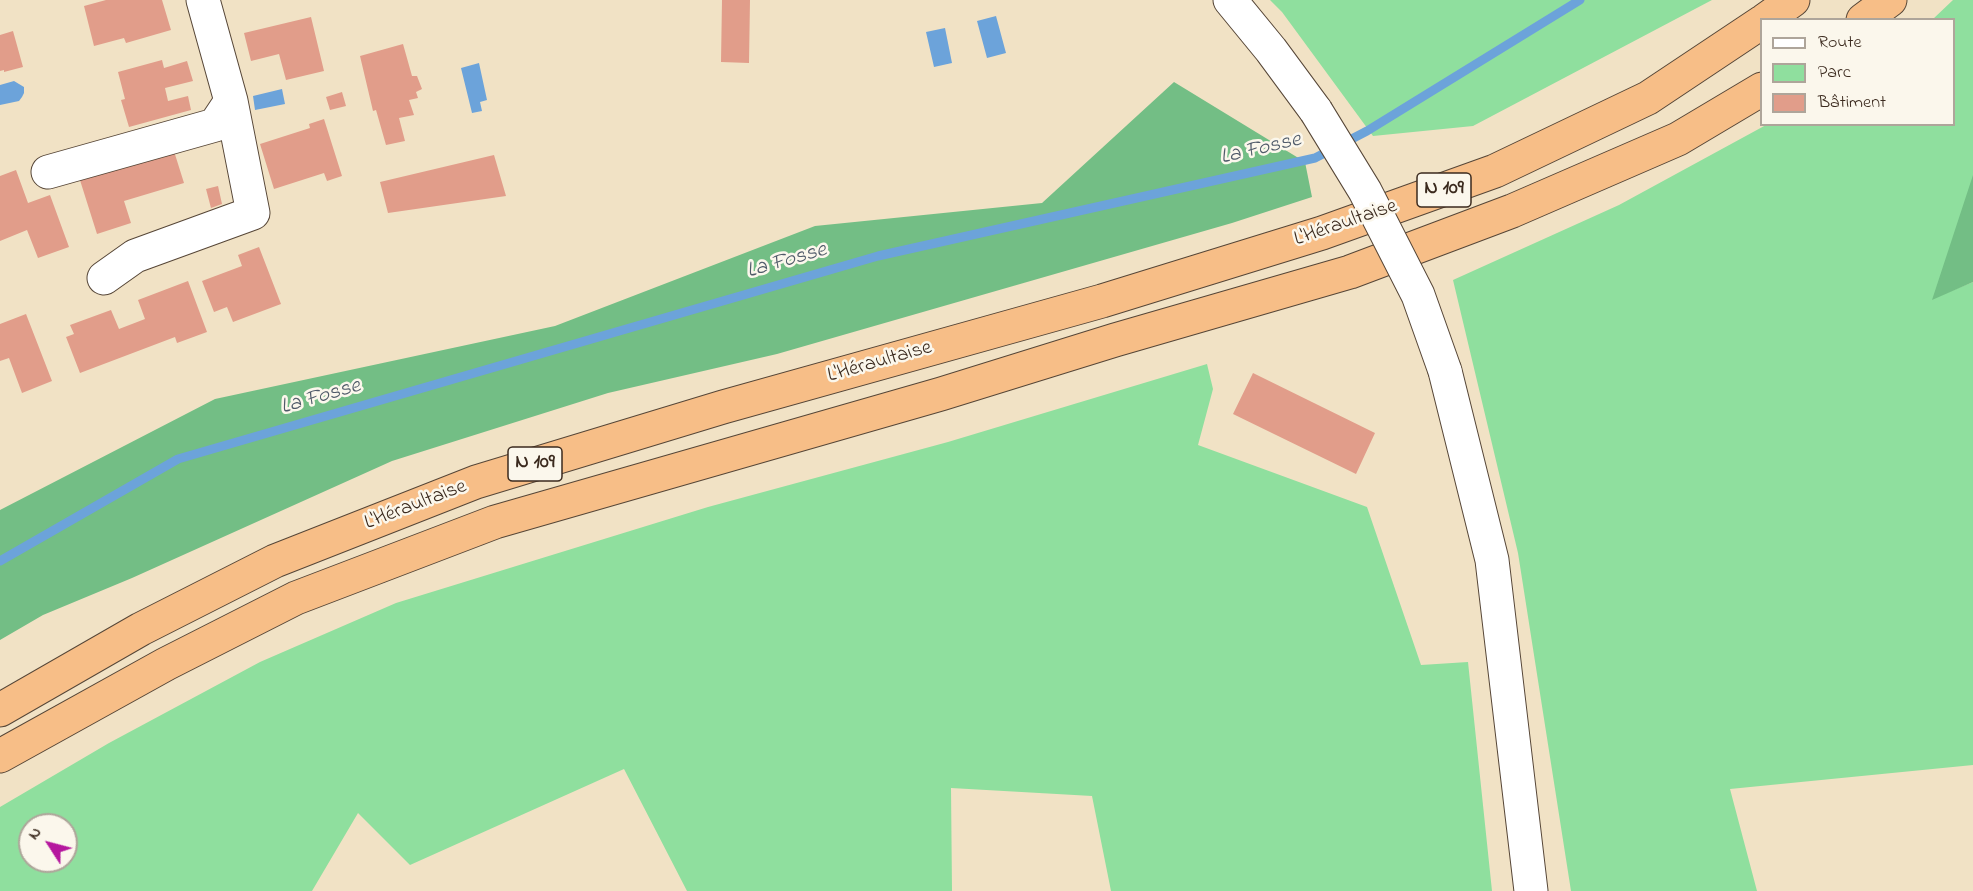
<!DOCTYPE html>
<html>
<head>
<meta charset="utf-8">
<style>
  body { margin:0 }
  #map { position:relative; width:1973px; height:891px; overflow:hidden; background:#f1e2c5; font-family:"Indie Flower",sans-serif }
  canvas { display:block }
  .legend { position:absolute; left:1760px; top:18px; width:195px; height:108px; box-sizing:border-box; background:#fbf7ec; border:2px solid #aea59a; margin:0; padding:8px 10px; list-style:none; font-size:18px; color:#3b2a1e }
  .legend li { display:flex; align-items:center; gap:12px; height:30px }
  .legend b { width:30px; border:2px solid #aea59a }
  .north { position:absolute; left:18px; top:813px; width:60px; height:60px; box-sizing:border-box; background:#fbf7ec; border:2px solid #aea59a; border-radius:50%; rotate:306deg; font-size:16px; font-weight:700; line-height:24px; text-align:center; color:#3b2a1e }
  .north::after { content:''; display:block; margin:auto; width:21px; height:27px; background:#b5179e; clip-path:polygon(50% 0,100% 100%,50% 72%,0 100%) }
</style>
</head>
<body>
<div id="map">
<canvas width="1973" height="891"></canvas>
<ul class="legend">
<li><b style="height:8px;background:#fff"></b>Route</li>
<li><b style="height:16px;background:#8fdf9e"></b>Parc</li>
<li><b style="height:16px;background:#e19d8a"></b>Bâtiment</li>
</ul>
<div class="north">N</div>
</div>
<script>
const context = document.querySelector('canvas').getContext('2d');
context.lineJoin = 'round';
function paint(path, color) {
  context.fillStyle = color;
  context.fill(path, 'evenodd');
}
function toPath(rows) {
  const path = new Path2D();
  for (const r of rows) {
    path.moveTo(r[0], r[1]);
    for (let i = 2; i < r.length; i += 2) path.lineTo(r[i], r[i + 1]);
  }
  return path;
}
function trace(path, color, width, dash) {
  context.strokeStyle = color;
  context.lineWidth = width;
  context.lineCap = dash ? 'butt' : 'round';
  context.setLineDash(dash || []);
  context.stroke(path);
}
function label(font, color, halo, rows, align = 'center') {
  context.font = font + ' "Indie Flower",sans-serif';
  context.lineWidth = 5;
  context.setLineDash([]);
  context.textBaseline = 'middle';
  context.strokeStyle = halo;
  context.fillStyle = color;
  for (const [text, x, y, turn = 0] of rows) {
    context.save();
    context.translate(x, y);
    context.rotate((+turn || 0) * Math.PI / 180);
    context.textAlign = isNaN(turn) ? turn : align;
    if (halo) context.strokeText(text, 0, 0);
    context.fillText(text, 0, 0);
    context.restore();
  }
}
const green = toPath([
  [1270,0,1712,0,1473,126,1373,136,1282,12],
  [1953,0,1973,0,1973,179,1934,298,1973,282,1973,765,1730,789,1757,891,1571,891,1518,553,1453,280,1619,205,1766,125,1954,124,1954,20,1933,19],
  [1207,364,1213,389,1198,445,1367,507,1421,665,1468,662,1492,891,1111,891,1092,796,951,788,952,891,687,891,624,769,410,865,358,813,312,891,0,891,0,807,109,743,260,662,396,603,708,507,948,442],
  [30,825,66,825,66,861,30,861]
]);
const forest = toPath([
  [1174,82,1305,162,1312,197,1232,223,777,354,608,393,392,461,132,578,43,615,0,640,0,510,215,399,555,326,815,226,1042,203],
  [1973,175,1973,282,1932,300]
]);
const water = toPath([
  [996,16,1006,53,987,58,977,21],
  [945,28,952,63,934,67,926,32],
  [479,63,487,100,480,102,482,111,472,113,461,68],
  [14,81,24,87,24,93,22,97,19,101,0,105,0,85],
  [282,89,285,104,255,110,253,96]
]);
const stream = toPath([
  [0,561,178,459,878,256,1315,158,1367,131,1580,0]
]);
const building = toPath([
  [106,0,162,0,171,30,126,43,124,38,94,46,84,6],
  [722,0,750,0,749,63,721,62],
  [311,17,324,71,286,80,279,54,251,61,244,33],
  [13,31,23,67,4,72,4,70,0,71,0,35],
  [403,44,412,76,417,76,422,89,416,92,418,98,409,100,414,115,399,118,405,141,386,145,376,110,373,111,360,56],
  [162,60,164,68,187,61,193,81,165,88,168,101,188,96,191,110,129,127,121,100,125,99,118,72],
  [342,92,346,106,330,110,326,97],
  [324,119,342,176,327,181,324,173,274,189,260,144,310,128,309,124],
  [173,148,184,183,124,201,131,223,97,234,79,177],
  [494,155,506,196,388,213,380,182],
  [16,170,28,203,50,195,69,247,38,258,27,230,0,241,0,176],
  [218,186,222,204,211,208,206,189],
  [259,247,281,304,233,322,227,307,214,312,202,281,242,266,238,255],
  [188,281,207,332,177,343,175,337,80,373,66,337,74,334,70,325,111,310,119,329,145,319,138,300],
  [26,314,52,381,22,393,9,358,0,361,0,324],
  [1253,373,1375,433,1356,474,1233,414]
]);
const minor = toPath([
  [1230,0,1271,50,1316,111],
  [48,172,215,125,231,101,203,0],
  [104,278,135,256,253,213,231,101],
  [1445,371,1492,560,1531,891]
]);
const highway = toPath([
  [1765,20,1793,0],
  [1863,20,1890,0],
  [0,710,141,629,275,561,476,482,723,407,1102,301,1322,233,1495,171,1648,98,1762,22],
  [0,756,166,664,296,598,495,522,941,394,1115,340,1350,272,1512,211,1678,139,1762,89]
]);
const minorBridge = toPath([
  [1316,111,1365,191,1418,295,1445,371]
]);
const shields = [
  [1444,190,54],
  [535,464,54]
];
const shieldNames = [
  ["N 109",1444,190],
  ["N 109",535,464]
];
const streetNames = [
  ["L'Héraultaise",1346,224,-19],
  ["L'Héraultaise",880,363,-16],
  ["L'Héraultaise",416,506,-21]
];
const waterNames = [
  ["La Fosse",1261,150,-13],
  ["La Fosse",787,262,-16],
  ["La Fosse",321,398,-16]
];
paint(green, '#8fdf9e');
paint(forest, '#73be85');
paint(water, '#6ca3da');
trace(stream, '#6ca3da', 9);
paint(building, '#e19d8a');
trace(minor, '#564637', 35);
trace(highway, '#564637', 35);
trace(minor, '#fff', 33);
trace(highway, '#f7be87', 33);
trace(minorBridge, '#564637', 35, []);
trace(minorBridge, '#fff', 33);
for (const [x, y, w] of shields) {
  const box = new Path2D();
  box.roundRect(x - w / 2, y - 17, w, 34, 4.5);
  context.fillStyle = '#fbf7ec';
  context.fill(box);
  trace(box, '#3b2a1e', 1.5);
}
label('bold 20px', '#3b2a1e', null, shieldNames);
label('21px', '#3b2a1e', '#fbf7ec', streetNames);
label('italic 22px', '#4f5a69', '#fbf7ec', waterNames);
</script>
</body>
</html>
